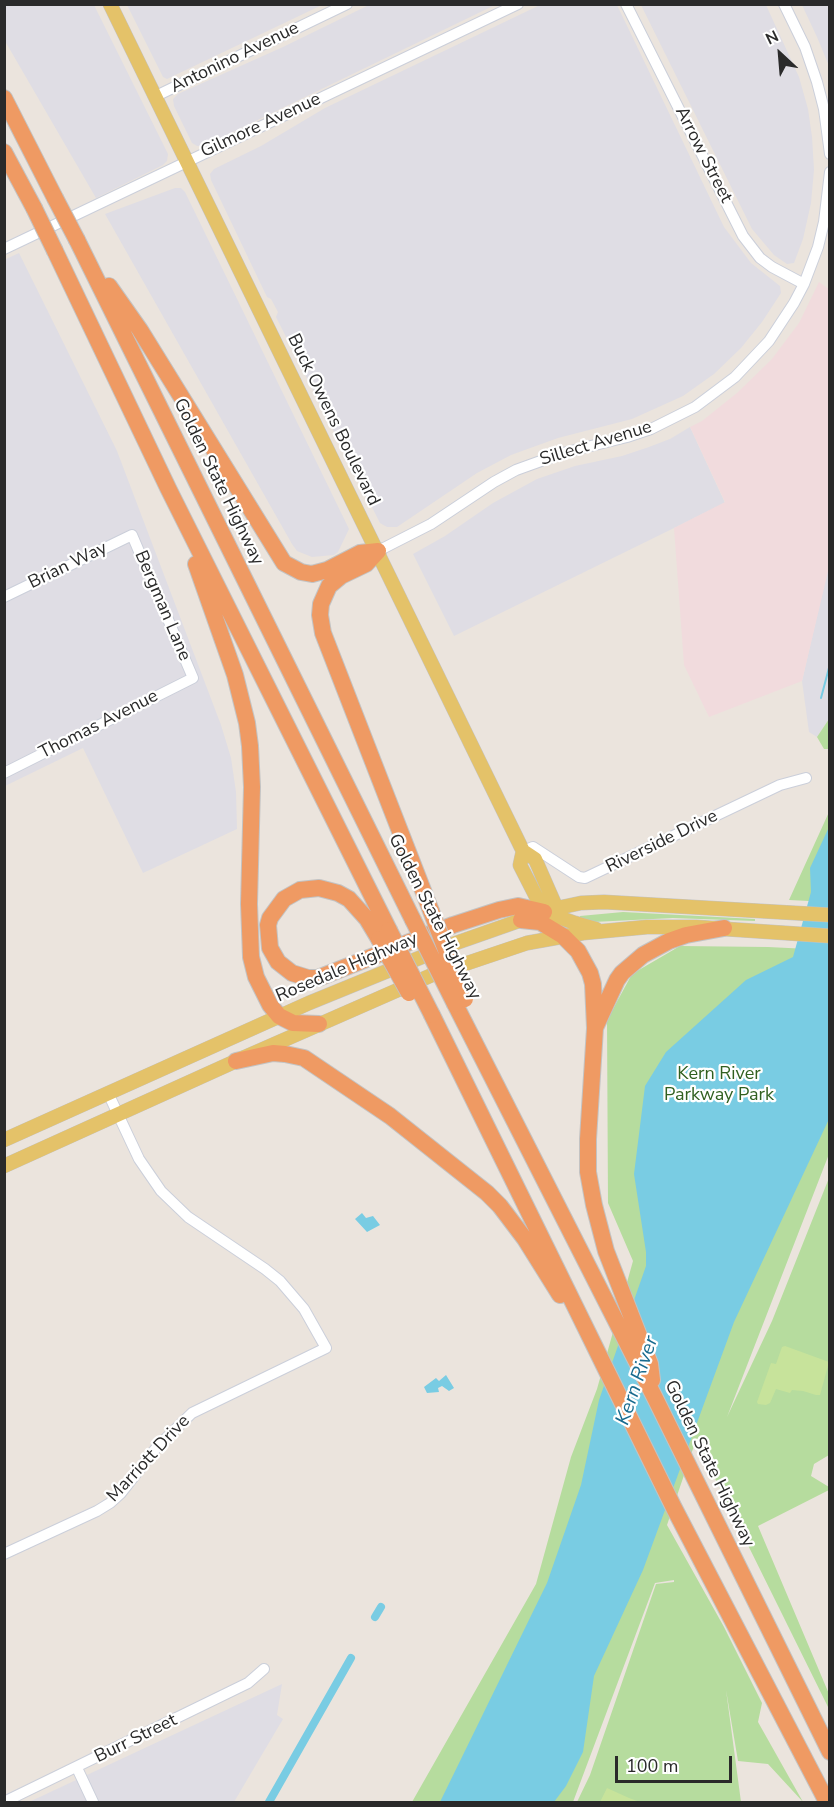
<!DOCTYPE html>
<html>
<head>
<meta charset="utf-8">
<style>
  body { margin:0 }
  #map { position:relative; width:834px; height:1807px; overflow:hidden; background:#ebe4dd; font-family:"Nunito Sans",sans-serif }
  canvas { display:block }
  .frame { position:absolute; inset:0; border:6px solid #2a2a2a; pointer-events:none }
  .north { position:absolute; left:750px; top:24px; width:60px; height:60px; -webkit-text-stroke:4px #fff; paint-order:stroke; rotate:334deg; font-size:16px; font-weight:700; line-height:24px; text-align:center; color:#2a2a2a }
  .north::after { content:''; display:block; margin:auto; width:21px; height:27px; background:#2a2a2a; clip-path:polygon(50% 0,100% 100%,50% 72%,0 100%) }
  .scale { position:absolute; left:615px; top:1756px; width:117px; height:27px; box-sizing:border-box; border:3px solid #2a2a2a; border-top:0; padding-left:8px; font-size:18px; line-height:21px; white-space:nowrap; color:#2a2a2a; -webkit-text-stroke:4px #fff; paint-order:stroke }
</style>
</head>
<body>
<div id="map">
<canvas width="834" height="1807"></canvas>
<div class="frame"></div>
<div class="north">N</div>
<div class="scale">100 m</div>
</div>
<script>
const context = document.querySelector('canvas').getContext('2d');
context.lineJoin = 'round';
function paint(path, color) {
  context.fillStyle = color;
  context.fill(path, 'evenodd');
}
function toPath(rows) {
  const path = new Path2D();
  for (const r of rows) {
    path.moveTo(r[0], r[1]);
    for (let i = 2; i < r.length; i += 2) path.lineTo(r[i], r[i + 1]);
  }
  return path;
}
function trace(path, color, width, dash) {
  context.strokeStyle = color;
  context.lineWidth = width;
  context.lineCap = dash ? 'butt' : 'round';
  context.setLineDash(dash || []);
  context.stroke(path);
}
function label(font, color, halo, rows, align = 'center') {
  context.font = font + ' "Nunito Sans",sans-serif';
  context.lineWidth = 4.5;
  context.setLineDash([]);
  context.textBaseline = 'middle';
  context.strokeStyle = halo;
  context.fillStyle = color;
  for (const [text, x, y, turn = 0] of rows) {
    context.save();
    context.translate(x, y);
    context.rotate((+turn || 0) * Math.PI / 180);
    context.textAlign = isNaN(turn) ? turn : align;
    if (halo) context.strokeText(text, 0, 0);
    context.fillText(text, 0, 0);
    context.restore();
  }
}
const industrial = toPath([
  [371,4,495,5,204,146,197,146,192,143,174,106,173,99,178,94,283,47],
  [4,5,94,5,168,154,167,161,163,165,96,198,5,41],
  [127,5,322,5,167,79,163,77],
  [540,5,617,5,724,227,751,263,780,286,781,293,762,322,741,348,714,374,683,396,632,419,558,438,511,455,477,473,397,527,387,527,380,523,276,317,278,312,271,299,267,297,211,180,210,174,214,169,261,146,325,108],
  [641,5,766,5,799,77,808,109,812,137,814,170,811,203,803,239,794,263,787,264,774,255,752,229],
  [802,5,829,5,829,66,817,37],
  [175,188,181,188,185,192,349,529,338,552,334,555,312,557,297,551,292,544,105,214],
  [19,253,117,451,221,725,231,758,236,792,237,829,143,873,83,748,5,786,4,260],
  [690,427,725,503,454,636,413,554,445,536,493,503,537,479,575,466,622,456,649,447,670,439],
  [829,563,829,719,817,737,809,732,802,681],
  [282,1684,277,1715,283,1719,234,1802,29,1802]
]);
const medical = toPath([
  [819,282,830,290,830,563,802,681,709,717,684,665,674,528,725,502,690,427,702,421,737,393,772,359,799,323]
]);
const green = toPath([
  [829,719,829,749,824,749,817,737],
  [829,812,829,902,789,900],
  [623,912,755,919,755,921,673,918,593,922,580,920,580,916],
  [680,946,768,947,829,950,829,1154,727,1417,772,1321,829,1178,829,1455,814,1464,811,1476,829,1487,829,1490,758,1526,829,1694,829,1709,696,1440,667,1525,724,1627,762,1703,758,1722,803,1802,768,1764,738,1761,726,1690,741,1802,577,1802,590,1775,656,1584,674,1582,674,1580,655,1583,573,1802,412,1802,536,1584,571,1457,597,1389,633,1261,608,1203,607,1020,632,974]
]);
const pitch = toPath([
  [785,1346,829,1362,820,1395,816,1395,803,1391,792,1390,790,1393,776,1389,770,1403,766,1405,758,1404,757,1402,771,1363,776,1364,782,1347],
  [607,1788,629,1798,640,1802,600,1802]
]);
const water = toPath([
  [829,827,829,1119,734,1322,643,1570,594,1676,583,1752,566,1786,554,1802,440,1802,547,1583,581,1485,599,1400,646,1266,646,1252,634,1174,645,1086,666,1052,746,980,793,957,811,892,810,868],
  [362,1213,366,1218,373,1216,380,1225,367,1232,355,1219],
  [446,1375,454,1388,449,1391,442,1386,438,1388,439,1392,427,1393,424,1387,436,1378,439,1381]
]);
const stream = toPath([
  [821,698,830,664]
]);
const canal = toPath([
  [375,1617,381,1607],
  [269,1802,351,1658]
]);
const minor = toPath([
  [626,4,743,236,760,258,772,267,804,284],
  [784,4,805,47,817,82,824,109,830,154],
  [156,96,347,4],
  [4,249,518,4],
  [378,551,431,524,494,482,516,470,563,453,627,437,651,429,695,407,735,377,769,341,794,303,804,284,818,247,824,222,830,172],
  [4,597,132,535,193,678,4,773],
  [523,851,533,847,579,877,585,878,780,785,806,778],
  [4,1554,97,1511,110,1503,121,1493,157,1447,192,1413,326,1348,304,1309,280,1281,265,1269,188,1217,161,1191,139,1159,108,1093],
  [77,1768,93,1802],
  [4,1802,248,1683,264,1669]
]);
const major = toPath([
  [110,4,523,851,535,859,556,907],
  [523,851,520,865,544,912],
  [548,910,581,903,604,902,830,915],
  [544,912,575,923,596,929],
  [4,1140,309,1003,456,943,530,917],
  [4,1166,236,1061,432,975,527,943,583,933,647,927,696,927,830,936]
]);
const highway = toPath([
  [4,98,55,198],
  [4,152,34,208],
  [77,240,413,920],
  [55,251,168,488,389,930],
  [109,286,140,330,284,563,301,572,312,574,327,570,360,553,378,551],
  [378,551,366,564,341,576,329,586,321,604,320,615,323,633,431,911],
  [196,564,235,675,247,723,250,746,252,787,249,904,251,957,256,977,270,1005,279,1016,293,1023,319,1024],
  [521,920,540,922,563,936,578,951,590,973,593,984,595,1028,588,1139,588,1172,594,1205,606,1251,650,1364,652,1380],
  [379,939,367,919,349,899,338,893,319,888,300,890,284,899,270,918,268,925,270,948,278,962,292,973,308,978,318,978,453,925,499,910,518,906,544,912],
  [455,1004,655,1398,830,1752],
  [432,1015,674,1508,827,1802],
  [595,1028,617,980,622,973,643,955,669,941,686,935,724,928],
  [236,1061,273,1053,285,1054,304,1058,390,1116,487,1193,500,1206,525,1239,560,1295]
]);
const highwayBridge = toPath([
  [55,198,77,240],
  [34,208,55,251],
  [431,911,465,999],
  [413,920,455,1004],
  [389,930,432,1015],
  [379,939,409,993]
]);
const streetNames = [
  ["Antonino Avenue",235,58,-26],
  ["Gilmore Avenue",261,126,-25],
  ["Arrow Street",703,155,63],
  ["Buck Owens Boulevard",333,420,64],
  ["Sillect Avenue",596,444,-17],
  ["Golden State Highway",218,482,64],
  ["Brian Way",68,566,-26],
  ["Bergman Lane",162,606,67],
  ["Thomas Avenue",99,725,-27],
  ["Riverside Drive",662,842,-26],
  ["Golden State Highway",434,917,63],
  ["Rosedale Highway",347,968,-23],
  ["Marriott Drive",149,1459,-47],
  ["Golden State Highway",709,1464,64],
  ["Burr Street",136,1739,-26]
];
const parkNames = [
  ["Kern River",719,1075],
  ["Parkway Park",719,1096]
];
const waterNames = [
  ["Kern River",638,1381,-71]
];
paint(industrial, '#dfdde4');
paint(medical, '#f1dbdd');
paint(green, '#b6dc9e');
paint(pitch, '#c7e39b');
paint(water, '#79cce3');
trace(stream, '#79cce3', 2);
trace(canal, '#79cce3', 8);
trace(minor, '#cbcfda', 12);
trace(major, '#c3c3c3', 15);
trace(highway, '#c3c3c3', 18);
trace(minor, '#fff', 10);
trace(major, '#e4c269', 14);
trace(highway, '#ef9a63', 16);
trace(highwayBridge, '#c3c3c3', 18, []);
trace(highwayBridge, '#ef9a63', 16);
label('18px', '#2a2a2a', '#fff', streetNames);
label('18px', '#306020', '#fff', parkNames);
label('italic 20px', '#196b8e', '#fff', waterNames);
</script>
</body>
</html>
